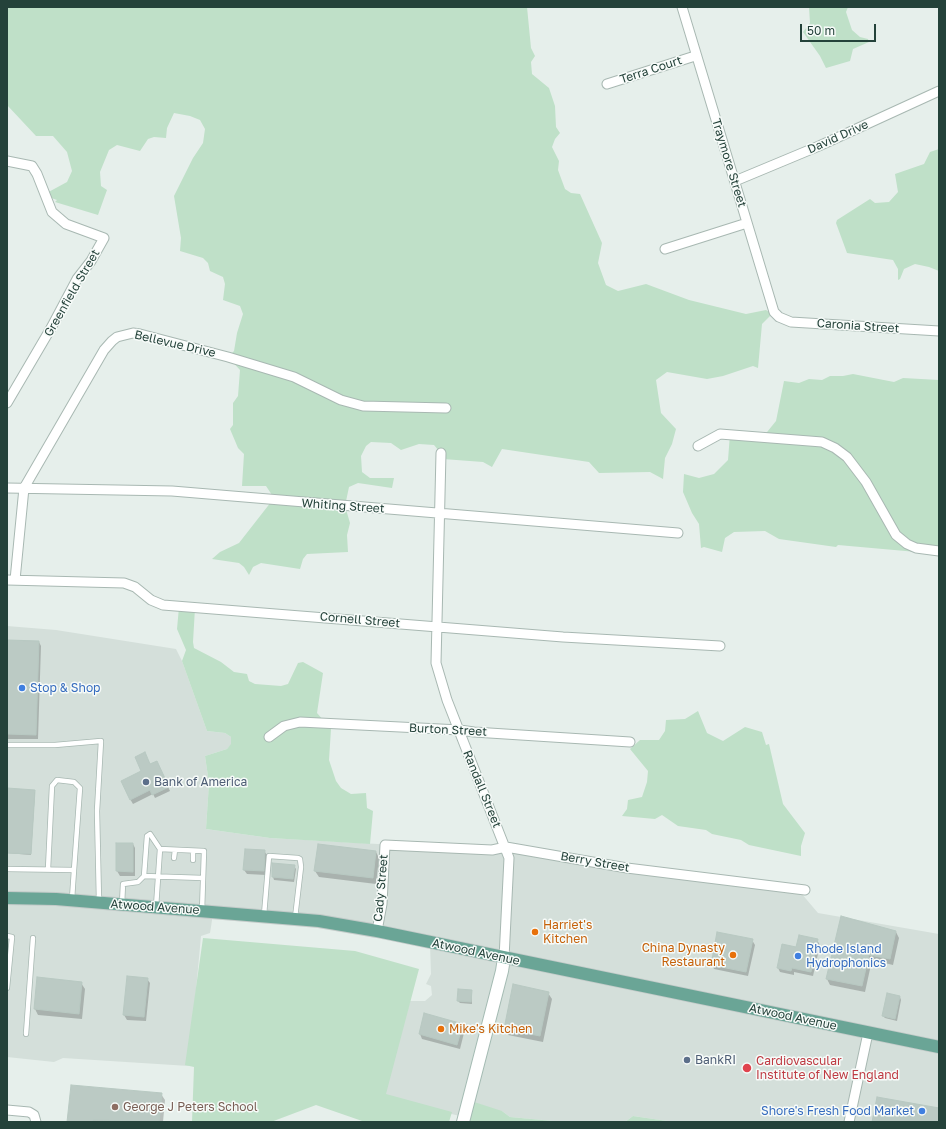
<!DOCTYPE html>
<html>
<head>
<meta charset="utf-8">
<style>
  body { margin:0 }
  #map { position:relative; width:946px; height:1129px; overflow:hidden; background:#e6efeb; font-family:"Golos Text",sans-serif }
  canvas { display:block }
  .frame { position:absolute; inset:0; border:8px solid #24423a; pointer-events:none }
  .scale { position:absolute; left:800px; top:24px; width:76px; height:18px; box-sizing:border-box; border:2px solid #24423a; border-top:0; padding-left:5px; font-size:12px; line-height:14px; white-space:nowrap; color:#24423a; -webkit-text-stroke:3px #f7fbf9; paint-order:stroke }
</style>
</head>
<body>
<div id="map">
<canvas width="946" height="1129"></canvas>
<div class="frame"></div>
<div class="scale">50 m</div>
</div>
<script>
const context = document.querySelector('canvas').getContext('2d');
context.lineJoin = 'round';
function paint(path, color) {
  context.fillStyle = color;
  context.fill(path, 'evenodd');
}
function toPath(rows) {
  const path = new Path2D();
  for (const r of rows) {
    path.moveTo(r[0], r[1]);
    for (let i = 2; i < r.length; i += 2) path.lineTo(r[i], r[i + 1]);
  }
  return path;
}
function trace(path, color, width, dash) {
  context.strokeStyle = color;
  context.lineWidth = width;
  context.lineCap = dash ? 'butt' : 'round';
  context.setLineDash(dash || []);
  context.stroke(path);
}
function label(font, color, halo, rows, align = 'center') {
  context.font = font + ' "Golos Text",sans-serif';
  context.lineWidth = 3;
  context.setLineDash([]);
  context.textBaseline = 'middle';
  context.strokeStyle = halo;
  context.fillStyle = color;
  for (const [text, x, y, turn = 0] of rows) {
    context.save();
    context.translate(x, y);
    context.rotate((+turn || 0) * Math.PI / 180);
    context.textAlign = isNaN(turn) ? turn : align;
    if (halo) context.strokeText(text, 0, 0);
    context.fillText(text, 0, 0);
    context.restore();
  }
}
const built = toPath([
  [7,626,56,630,176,649,182,661,207,731,225,733,231,737,231,745,227,749,205,756,209,783,206,829,270,838,486,850,504,848,801,893,818,913,939,934,939,1122,674,1122,633,1116,625,1122,564,1122,510,1117,502,1111,464,1117,389,1099,384,1095,410,1001,425,1001,432,995,431,986,426,984,431,974,430,944,377,932,213,914,210,933,201,936,189,1066,63,1058,54,1062,7,1057]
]);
const green = toPath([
  [7,7,527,7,531,48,535,56,531,62,532,74,549,88,555,106,556,127,560,133,555,139,552,147,559,161,558,170,565,189,571,193,580,194,602,243,598,263,606,285,618,291,646,284,689,300,746,314,766,310,769,312,770,316,762,324,758,368,753,366,723,376,707,379,667,372,656,380,661,413,676,429,672,444,665,458,663,479,650,472,599,473,589,462,502,449,492,467,483,462,443,459,439,451,434,445,419,444,401,450,391,443,371,442,366,446,361,456,362,472,370,478,394,478,392,488,358,483,349,487,345,506,350,523,347,535,348,552,307,554,303,559,300,569,261,563,253,567,249,575,244,567,239,563,212,559,220,552,239,543,271,502,272,495,266,486,242,486,244,454,238,448,230,429,233,425,233,403,238,396,240,370,228,357,234,351,237,333,243,314,240,306,223,300,225,284,223,277,210,271,208,263,203,258,180,251,181,238,174,196,193,158,203,143,205,129,200,120,190,116,174,113,167,128,166,138,154,137,148,139,140,151,117,145,109,150,100,172,101,186,107,190,98,215,55,202,57,200,43,195,67,182,72,171,67,152,53,136,36,136,7,105],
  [809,7,848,7,846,12,852,30,860,37,868,39,869,42,853,49,850,61,826,68,820,56,803,32,810,23],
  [939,149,939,271,929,267,915,264,904,269,900,279,898,280,898,269,893,260,847,253,836,223,837,220,870,199,875,203,889,202,898,192,895,174,924,164,930,152],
  [853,374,894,382,903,378,939,380,939,554,838,545,836,547,779,539,765,531,734,532,725,538,722,552,704,547,701,548,699,524,692,513,683,492,684,474,699,478,714,474,728,460,730,434,763,437,776,421,784,381,799,383,809,379,822,380,830,376,843,376],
  [179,607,195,608,193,642,194,648,221,662,234,672,247,674,249,681,255,684,281,686,288,684,298,663,303,662,323,673,317,713,331,729,329,760,336,781,341,788,351,794,366,793,367,808,373,811,370,844,270,838,206,829,209,783,205,756,227,749,231,744,231,737,225,733,207,731,182,661,186,650,177,629],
  [698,711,707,733,723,741,745,727,762,732,766,745,769,744,783,804,805,833,801,846,801,856,749,845,741,840,712,834,706,830,678,826,662,815,655,819,622,816,627,809,628,800,642,797,647,782,648,771,630,749,640,740,659,740,665,731,666,720,685,719],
  [203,938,355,951,419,969,386,1094,452,1112,449,1122,365,1122,316,1105,271,1122,192,1122,194,1067,185,1065],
  [471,1101,502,1111,510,1117,564,1122,463,1122],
  [633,1116,674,1122,625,1122]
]);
const shadow = toPath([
  [7,641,39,642,41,646,38,739,7,739],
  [150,765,159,767,170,791,155,798,153,794,133,804,130,799,143,771],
  [7,789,35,792,31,855,7,853],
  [117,844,133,844,135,848,135,876,120,876,117,871],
  [264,851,267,855,266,875,247,874,244,870],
  [376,852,379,858,376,884,319,877,315,871],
  [294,866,296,869,294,882,274,880,273,877],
  [896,932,899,938,893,965,872,960,865,992,830,985,827,979],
  [752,940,755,945,748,976,714,969,712,964],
  [817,940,820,945,813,976,794,972,794,975,780,972,778,968,797,948],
  [7,944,10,949,7,985],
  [128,977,147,979,150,983,146,1021,127,1020,124,1015],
  [81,983,85,989,82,1019,38,1015,35,1009],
  [471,991,472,1004,460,1003,458,1001],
  [548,993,552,999,543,1042,508,1035,505,1029],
  [888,995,900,997,901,1000,897,1021,885,1018,883,1016],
  [462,1024,465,1029,460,1049,422,1039,420,1034],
  [161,1094,165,1100,163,1122,68,1122]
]);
const building = toPath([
  [7,640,39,641,36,735,7,734,7,640],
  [145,752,150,764,157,761,169,787,152,795,150,790,130,800,121,781,141,771,135,757,145,752],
  [7,788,35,790,31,854,7,853,7,788],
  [116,843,133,843,133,872,116,871,116,843],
  [318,844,376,851,373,878,314,871,318,844],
  [245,849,265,850,264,871,243,870,245,849],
  [272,863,295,865,293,879,272,877,272,863],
  [841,916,896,931,890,959,869,955,862,986,826,979,841,916],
  [717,932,753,939,746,972,711,965,717,932],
  [799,935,818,939,811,972,792,968,791,971,777,968,782,944,796,947,799,935],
  [127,976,148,978,144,1017,123,1015,127,976],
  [37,977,82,982,79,1014,34,1009,37,977],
  [513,984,549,992,540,1036,504,1029,513,984],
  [458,989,472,990,471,1002,457,1001,458,989],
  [887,993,900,996,895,1019,882,1016,887,993],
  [424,1013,463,1024,457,1045,419,1034,424,1013],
  [71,1085,162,1093,159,1122,93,1120,93,1122,67,1122,71,1085],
  [877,1097,939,1108,939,1122,872,1122,877,1097]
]);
const lane = toPath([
  [7,745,55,745,101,741,97,811,99,901],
  [174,858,175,850],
  [193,860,193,851],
  [7,869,74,870,80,788,74,782,57,780,52,786,48,869],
  [144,876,147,836,150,834,160,849],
  [72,899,74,870],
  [122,904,123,884,138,882,144,876,203,878],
  [156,907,160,849,204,851,202,911],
  [264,915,269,856,298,858,300,859,301,867,295,918],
  [7,936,12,937,7,988],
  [26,1034,33,938]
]);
const street = toPath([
  [682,7,774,312,779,317,791,322,939,331],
  [607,84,695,56],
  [7,161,32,166,37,174,52,212,66,224,104,238,91,261,77,279,51,328,7,403],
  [735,181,819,146,939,91],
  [665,249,747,223],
  [698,446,720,434,822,442,835,448,847,457,866,482,896,535,907,544,916,548,939,551],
  [441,453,436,663,447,700,509,858,504,958],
  [7,488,172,491,678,533],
  [7,580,124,583,135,587,151,600,163,605,563,637,720,646],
  [15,580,24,488,104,350,112,341,117,337,133,333,140,334,228,357,294,377,341,400,363,406,446,408],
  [269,737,284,726,300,722,460,730,474,732,630,742],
  [377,931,382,904,385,845,492,850,506,847,627,868,805,890],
  [7,1110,29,1112,34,1115,36,1122],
  [849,1122,868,1033]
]);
const secondary = toPath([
  [463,1122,502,971,504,958]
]);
const primary = toPath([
  [7,898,56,899,319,921,377,931,939,1047]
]);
const markers = [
  [22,688,4,"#3f7fe0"],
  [146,782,4,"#5c6f8a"],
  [535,932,4,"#e8710a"],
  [733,955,4,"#e8710a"],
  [798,956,4,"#3f7fe0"],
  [441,1029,4,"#e8710a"],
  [687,1060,4,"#5c6f8a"],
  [747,1068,5,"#e0444e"],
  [115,1107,4,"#8d6e63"],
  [922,1111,4,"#3f7fe0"]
];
const streetNames = [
  ["Terra Court",651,70,-18],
  ["David Drive",838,137,-24],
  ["Traymore Street",729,163,73],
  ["Greenfield Street",72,293,-60],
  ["Caronia Street",858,326,4],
  ["Bellevue Drive",175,344,13],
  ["Whiting Street",343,506,4],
  ["Cornell Street",360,620,5],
  ["Burton Street",448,730,3],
  ["Randall Street",482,789,68],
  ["Berry Street",595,862,10],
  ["Cady Street",381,888,-85],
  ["Atwood Avenue",155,907,4],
  ["Atwood Avenue",476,952,12],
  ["Atwood Avenue",793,1017,12]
];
const shopNames = [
  ["Stop & Shop",30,688],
  ["Rhode Island",806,949],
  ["Hydrophonics",806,963],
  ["Shore's Fresh Food Market",914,1111,"right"]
];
const serviceNames = [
  ["Bank of America",154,782],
  ["BankRI",695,1060]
];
const foodNames = [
  ["Harriet's",543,925],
  ["Kitchen",543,939],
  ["China Dynasty",725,948,"right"],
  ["Restaurant",725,962,"right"],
  ["Mike's Kitchen",449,1029]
];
const healthNames = [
  ["Cardiovascular",756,1061],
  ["Institute of New England",756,1075]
];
const educationNames = [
  ["George J Peters School",123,1107]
];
paint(built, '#d4dfda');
paint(green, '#bfe0c8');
paint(shadow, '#0003');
paint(building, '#bbcac4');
trace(building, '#b8c9c2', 1);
trace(lane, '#a8b8b2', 6);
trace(street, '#a8b8b2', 11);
trace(secondary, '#a4bbb3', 14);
trace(primary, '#c2cac8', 14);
trace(lane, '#fff', 4.5);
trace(street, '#fff', 9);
trace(secondary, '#fff', 12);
trace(primary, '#6aa596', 12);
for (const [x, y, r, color] of markers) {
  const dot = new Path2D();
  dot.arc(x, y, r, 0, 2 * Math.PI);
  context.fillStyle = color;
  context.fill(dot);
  trace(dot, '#f7fbf9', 1.5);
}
label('12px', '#24423a', '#f7fbf9', streetNames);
label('12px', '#366cbe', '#f7fbf9', shopNames, 'left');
label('12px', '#4e5e75', '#f7fbf9', serviceNames, 'left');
label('12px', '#c56008', '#f7fbf9', foodNames, 'left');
label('12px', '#be3a42', '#f7fbf9', healthNames, 'left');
label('12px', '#785e54', '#f7fbf9', educationNames, 'left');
</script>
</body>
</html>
